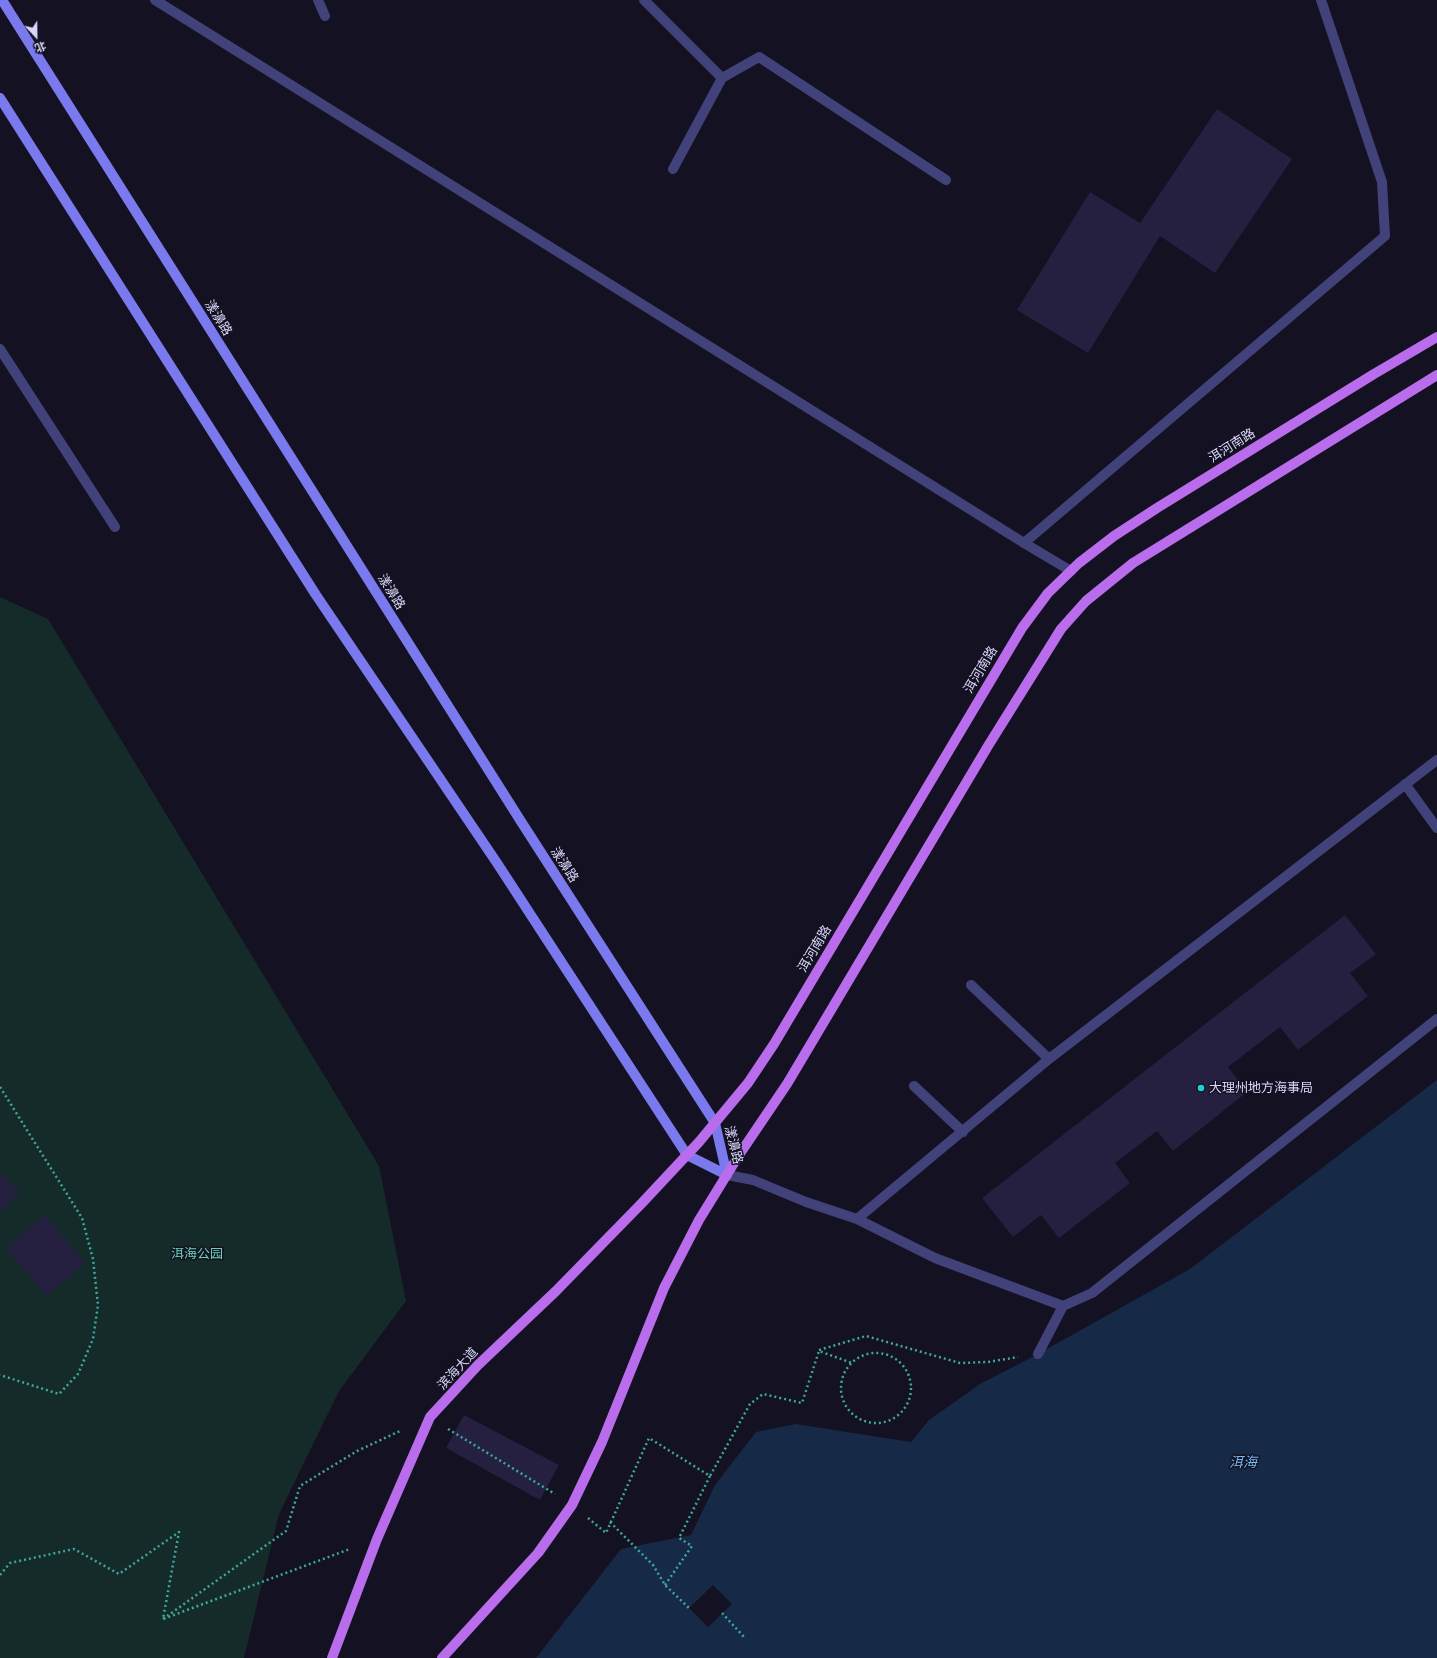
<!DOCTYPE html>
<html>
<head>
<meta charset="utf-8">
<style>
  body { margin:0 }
  #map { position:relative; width:1437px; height:1658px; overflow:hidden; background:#131122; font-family:Manrope,"Noto Sans SC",sans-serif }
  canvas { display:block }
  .north { position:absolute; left:16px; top:16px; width:40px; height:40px; -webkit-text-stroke:3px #131122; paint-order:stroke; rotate:158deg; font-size:11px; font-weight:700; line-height:16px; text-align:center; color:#dad7fa }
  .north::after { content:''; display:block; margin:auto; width:14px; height:18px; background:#dad7fa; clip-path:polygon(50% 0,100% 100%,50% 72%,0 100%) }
</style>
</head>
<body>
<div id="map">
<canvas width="1437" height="1658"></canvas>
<div class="north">北</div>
</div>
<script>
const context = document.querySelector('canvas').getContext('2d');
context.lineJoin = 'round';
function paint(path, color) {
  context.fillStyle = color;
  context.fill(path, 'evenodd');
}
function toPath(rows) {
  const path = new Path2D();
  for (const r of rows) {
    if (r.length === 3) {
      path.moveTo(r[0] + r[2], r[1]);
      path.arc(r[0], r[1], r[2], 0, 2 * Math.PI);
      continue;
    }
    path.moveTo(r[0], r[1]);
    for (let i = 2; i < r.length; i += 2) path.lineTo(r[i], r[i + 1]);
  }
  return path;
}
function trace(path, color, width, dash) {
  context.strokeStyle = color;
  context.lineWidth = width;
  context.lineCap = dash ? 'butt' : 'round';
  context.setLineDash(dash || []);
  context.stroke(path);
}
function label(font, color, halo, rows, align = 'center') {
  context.font = font + ' Manrope,"Noto Sans SC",sans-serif';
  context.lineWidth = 3;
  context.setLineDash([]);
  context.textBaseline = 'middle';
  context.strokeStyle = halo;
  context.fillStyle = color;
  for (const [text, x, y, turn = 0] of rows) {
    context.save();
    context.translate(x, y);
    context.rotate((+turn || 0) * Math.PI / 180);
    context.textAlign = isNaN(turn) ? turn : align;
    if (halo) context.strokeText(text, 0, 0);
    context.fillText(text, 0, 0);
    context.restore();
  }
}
const green = toPath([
  [0,597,48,619,379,1166,406,1301,339,1391,279,1514,244,1658,0,1658]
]);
const water = toPath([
  [1437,1080,1437,1658,536,1658,621,1549,691,1535,715,1485,756,1432,796,1424,911,1442,929,1420,980,1384,1038,1354,1190,1269]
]);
const pier = toPath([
  [713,1585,732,1604,708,1627,689,1608]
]);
const building = toPath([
  [1217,109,1292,159,1215,273,1160,236,1088,353,1017,310,1090,192,1140,223],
  [1345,915,1376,954,1350,973,1368,996,1298,1050,1280,1027,1228,1067,1247,1092,1173,1151,1157,1131,1115,1163,1130,1183,1059,1238,1041,1215,1013,1237,982,1198],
  [0,1172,20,1194,0,1212],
  [45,1215,85,1263,46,1296,6,1248],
  [464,1415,559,1465,540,1500,446,1448]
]);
const path = toPath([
  [0,1087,82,1218,93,1259,98,1305,93,1339,78,1374,59,1394,0,1375],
  [819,1350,866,1336,960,1363,988,1362,1018,1357],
  [876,1388,35],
  [448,1429,555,1494],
  [588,1518,606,1533,649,1438,710,1476,750,1404,763,1394,802,1403,819,1351,852,1363],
  [610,1522,653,1565,665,1585,689,1608],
  [0,1575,10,1563,74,1549,119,1574,179,1532,163,1619,350,1549],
  [665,1585,692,1546,679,1538,710,1476],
  [722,1613,744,1637],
  [163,1619,286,1531,300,1486,357,1451,400,1431]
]);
const lane = toPath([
  [644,0,722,78],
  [673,169,722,78,759,57,946,180],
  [0,349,115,527],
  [1024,543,1385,236,1382,182,1321,0],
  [1405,784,1437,828],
  [1049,1059,1437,760],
  [914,1086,963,1132],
  [727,1175,753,1180,806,1202,857,1219,935,1258,1063,1306,1038,1354],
  [857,1219,1049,1059,971,985],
  [1063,1306,1092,1293,1437,1019]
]);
const street = toPath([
  [155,0,1024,543,1071,571],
  [318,0,325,16]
]);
const secondary = toPath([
  [2,0,522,823,715,1123,727,1175],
  [0,98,316,595,497,863,687,1155,727,1175]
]);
const primary = toPath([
  [332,1658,377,1539,430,1417,478,1365,556,1291,642,1203,699,1142,748,1083,774,1044,1022,628,1048,593,1079,563,1114,536,1157,508,1374,374,1437,337],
  [442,1658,538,1553,572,1505,602,1442,664,1288,699,1220,739,1155,787,1084,988,746,1061,629,1086,601,1133,563,1437,375]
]);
const markers = [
  [1201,1088,4,"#1dd2e0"]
];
const streetNames = [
  ["漾濞路",218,318,58],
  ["洱河南路",1232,446,-32],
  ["漾濞路",391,592,58],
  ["洱河南路",981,670,-59],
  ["漾濞路",564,865,57],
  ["洱河南路",815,949,-59],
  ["漾濞路",733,1145,76],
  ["滨海大道",458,1369,-47]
];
const poiNames = [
  ["大理州地方海事局",1209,1088]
];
const parkNames = [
  ["洱海公园",197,1254]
];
const waterNames = [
  ["洱海",1243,1463]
];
paint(green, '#152b2a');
paint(water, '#162a47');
paint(pier, '#131122');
paint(building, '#251f40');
trace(path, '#3ea79e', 2.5, [2, 3]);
trace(lane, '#42427b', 10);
trace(street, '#42427b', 10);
trace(secondary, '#7a7aee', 10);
trace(primary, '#b96cec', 10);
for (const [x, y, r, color] of markers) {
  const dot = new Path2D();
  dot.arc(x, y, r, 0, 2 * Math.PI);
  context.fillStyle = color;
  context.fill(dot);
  trace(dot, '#131122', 1.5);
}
label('13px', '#dad7fa', '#131122', streetNames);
label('13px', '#dad7fa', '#131122', poiNames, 'left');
label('13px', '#6cd1b5', '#131122', parkNames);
label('italic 14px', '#72b7ed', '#131122', waterNames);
</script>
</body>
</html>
